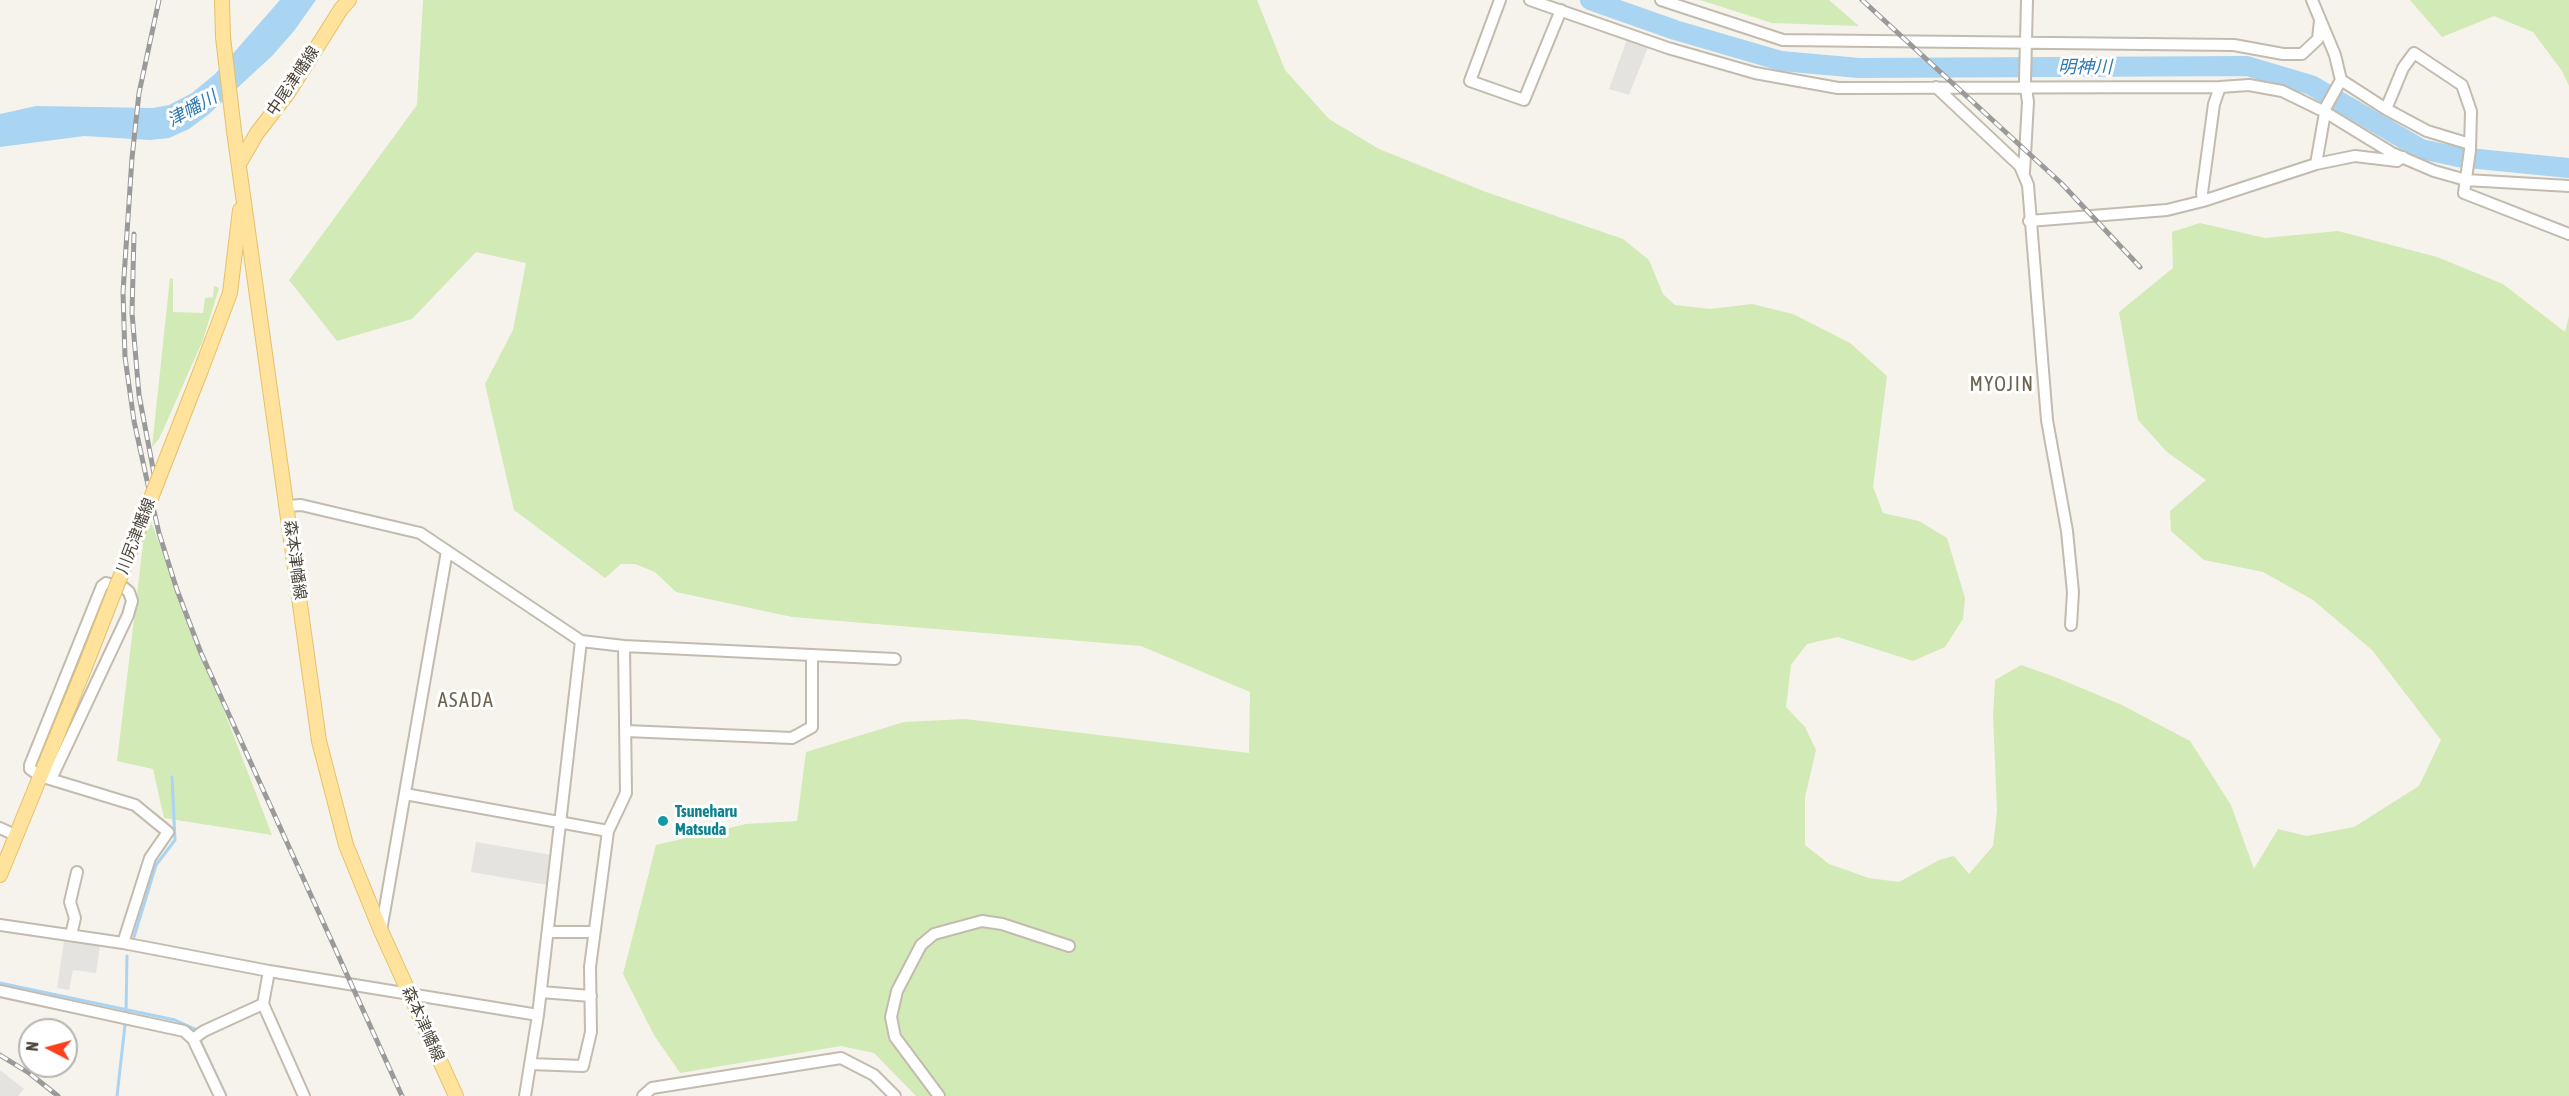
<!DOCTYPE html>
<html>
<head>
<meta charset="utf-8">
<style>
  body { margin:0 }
  #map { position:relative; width:2569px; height:1096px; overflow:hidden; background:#f6f3ec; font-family:"Asap Condensed",sans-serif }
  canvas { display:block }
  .north { position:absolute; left:18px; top:1018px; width:60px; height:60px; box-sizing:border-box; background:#fff; border:2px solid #b7b4b0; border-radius:50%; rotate:276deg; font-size:16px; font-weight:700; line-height:24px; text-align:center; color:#4b4439 }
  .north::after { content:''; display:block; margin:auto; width:21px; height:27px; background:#fc3f1d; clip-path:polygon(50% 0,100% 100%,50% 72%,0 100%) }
</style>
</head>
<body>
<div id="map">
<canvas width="2569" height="1096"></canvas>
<div class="north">N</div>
</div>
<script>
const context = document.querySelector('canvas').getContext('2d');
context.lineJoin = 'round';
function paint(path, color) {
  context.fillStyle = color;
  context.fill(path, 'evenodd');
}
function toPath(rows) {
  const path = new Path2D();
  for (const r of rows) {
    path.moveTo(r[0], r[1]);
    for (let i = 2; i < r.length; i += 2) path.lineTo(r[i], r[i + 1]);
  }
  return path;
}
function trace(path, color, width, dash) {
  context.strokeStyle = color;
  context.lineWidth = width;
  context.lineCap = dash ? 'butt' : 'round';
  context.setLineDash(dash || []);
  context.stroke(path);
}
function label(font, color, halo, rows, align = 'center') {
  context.font = font + ' "Asap Condensed","Noto Sans JP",sans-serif';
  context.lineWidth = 6;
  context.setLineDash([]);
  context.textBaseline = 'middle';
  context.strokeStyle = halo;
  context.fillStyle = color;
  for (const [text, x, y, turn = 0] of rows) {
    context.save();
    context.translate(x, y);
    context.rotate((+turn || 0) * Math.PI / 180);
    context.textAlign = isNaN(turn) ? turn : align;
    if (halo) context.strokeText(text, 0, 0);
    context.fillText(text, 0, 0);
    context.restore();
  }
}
const green = toPath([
  [423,0,1257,0,1285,70,1329,119,1379,149,1486,192,1623,239,1649,260,1663,294,1675,305,1710,309,1752,304,1793,314,1850,343,1887,376,1873,487,1883,513,1919,521,1947,538,1965,598,1963,619,1945,647,1913,661,1838,637,1807,644,1791,665,1786,707,1805,727,1816,750,1805,797,1805,845,1829,864,1869,878,1899,882,1939,860,1954,856,1969,874,1993,846,1997,811,1993,716,1995,680,2021,665,2055,677,2122,705,2190,741,2231,805,2254,869,2278,829,2307,836,2354,827,2419,786,2441,740,2372,650,2313,600,2263,572,2204,560,2171,531,2170,511,2206,480,2167,452,2138,420,2119,312,2173,268,2172,232,2200,223,2265,238,2338,231,2437,257,2503,284,2565,332,2569,316,2569,1096,916,1096,874,1053,841,1046,680,1073,654,1035,623,974,656,845,746,824,797,821,806,752,904,722,965,719,1249,753,1250,692,1141,646,792,617,676,592,655,572,635,564,621,564,605,578,514,510,485,384,513,330,526,263,476,252,412,319,337,341,289,280,417,105],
  [1700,0,1829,0,1859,26,1772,23],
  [2410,0,2569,0,2569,86,2562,71,2533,32,2494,16,2442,37],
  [170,278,173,279,173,312,203,313,205,298,213,297,214,286,219,288,203,340,159,439,152,447],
  [151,522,272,835,164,818,153,769,117,761,144,536]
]);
const parking = toPath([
  [1629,34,1650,42,1629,95,1609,89],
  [476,842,552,855,548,885,471,872],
  [64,940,100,946,96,973,73,970,69,990,57,988],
  [0,1070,24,1089,18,1096,0,1096]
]);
const water = toPath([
  [280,0,316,0,294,31,272,56,209,114,189,129,169,138,150,140,84,136,0,147,0,114,36,106,153,108,169,105,192,93,215,74]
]);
const stream = toPath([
  [134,937,156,865,175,840,172,777],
  [0,983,175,1020,195,1029,196,1032],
  [126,1013,127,956],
  [199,1038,226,1096],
  [117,1096,125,1025]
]);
const river = toPath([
  [1590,0,1675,30,1781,61,1859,68,2247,66,2311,85,2421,149,2458,157,2569,168]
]);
const minor = toPath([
  [1500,0,1470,81,1524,100,1561,10],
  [1530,0,1668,48,1755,73,1838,88,2220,87,2249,85,2282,91,2325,112,2392,153,2434,171,2466,180,2569,186],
  [1661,0,1783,40,2234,45,2283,54,2302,54,2318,39,2320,21],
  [2341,80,2386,109,2427,131,2470,144],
  [1936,87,2020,166,2028,185,2047,420,2067,531,2073,592,2071,625],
  [2386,109,2403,68,2414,53,2462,85,2471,111,2470,150,2464,193,2569,234],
  [2316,164,2355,156,2397,161,2403,157],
  [2024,172,2028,102,2025,81,2027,0],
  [2203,201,2202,193,2214,104,2220,87],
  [2029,221,2167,210,2203,201,2316,164,2326,107,2341,80,2335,55,2312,0],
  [288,506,301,505,420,533,581,641,538,1015,525,1096],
  [581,641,624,646,895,659],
  [626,731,792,738,812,727,812,655],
  [51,779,128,615,132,601,129,592,123,587,106,583,102,586,30,765,30,769,40,776,135,805,168,832,150,858,123,943],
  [405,794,608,831],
  [0,828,15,835],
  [0,925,123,943,269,971,538,1015],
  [381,931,447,551],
  [548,932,594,932],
  [71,935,75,918,70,902,77,872],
  [269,971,263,1004,304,1096],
  [0,991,184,1031,193,1039,220,1096],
  [541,992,591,996],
  [193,1039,204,1031,263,1004],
  [530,1064,583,1066,591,1032,590,967,608,831,626,793,624,646],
  [643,1096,652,1088,841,1058,874,1075,895,1096],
  [939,1096,895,1037,891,1017,897,991,921,945,934,934,982,921,1002,924,1069,946]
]);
const major = toPath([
  [222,0,223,37,234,131,319,741,346,845,381,931,456,1096],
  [239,164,257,133,288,93,341,9,349,0],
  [201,370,230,293,240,210],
  [0,875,85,667]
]);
const rail = toPath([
  [159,0,139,93,132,158,123,292,125,357,134,421,146,476,159,533,177,590,201,653,402,1096],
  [1862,0,2061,183,2140,267],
  [134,234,132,313,139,395,155,479],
  [0,1055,29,1073,58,1096]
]);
const majorBridge = toPath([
  [85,667,201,370]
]);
const markers = [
  [663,821,6,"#0f9aa8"]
];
const streetNames = [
  ["中尾津幡線",293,81,-56],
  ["川尻津幡線",136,536,-69],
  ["森本津幡線",295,560,82],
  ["森本津幡線",423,1024,66]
];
const cultureNames = [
  ["Tsuneharu",675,812],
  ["Matsuda",675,830]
];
const waterNames = [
  ["明神川",2085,67],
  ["津幡川",192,109,-29]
];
const quarterNames = [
  ["MYOJIN",2002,385],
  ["ASADA",466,701]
];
paint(green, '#d2eab5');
paint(parking, '#e5e3e0');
paint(water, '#a9d4f2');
trace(stream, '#a9d4f2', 3);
trace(river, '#a9d4f2', 20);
trace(minor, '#c2bbae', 14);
trace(major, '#e6c16a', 16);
trace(minor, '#fff', 10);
trace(major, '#ffe39c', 14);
trace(rail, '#9a9a9a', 5);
trace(rail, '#fff', 3, [9]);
trace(majorBridge, '#e6c16a', 16, []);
trace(majorBridge, '#ffe39c', 14);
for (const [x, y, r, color] of markers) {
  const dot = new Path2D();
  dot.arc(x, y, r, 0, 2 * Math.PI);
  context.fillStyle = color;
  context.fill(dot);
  trace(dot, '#fff', 2);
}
label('16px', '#4b4439', '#fff', streetNames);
label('bold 16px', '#0d838f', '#fff', cultureNames, 'left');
label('italic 18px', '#2e7ab2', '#fff', waterNames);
context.letterSpacing = '1.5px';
label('20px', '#6e6250', '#fff', quarterNames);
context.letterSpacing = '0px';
</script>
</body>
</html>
